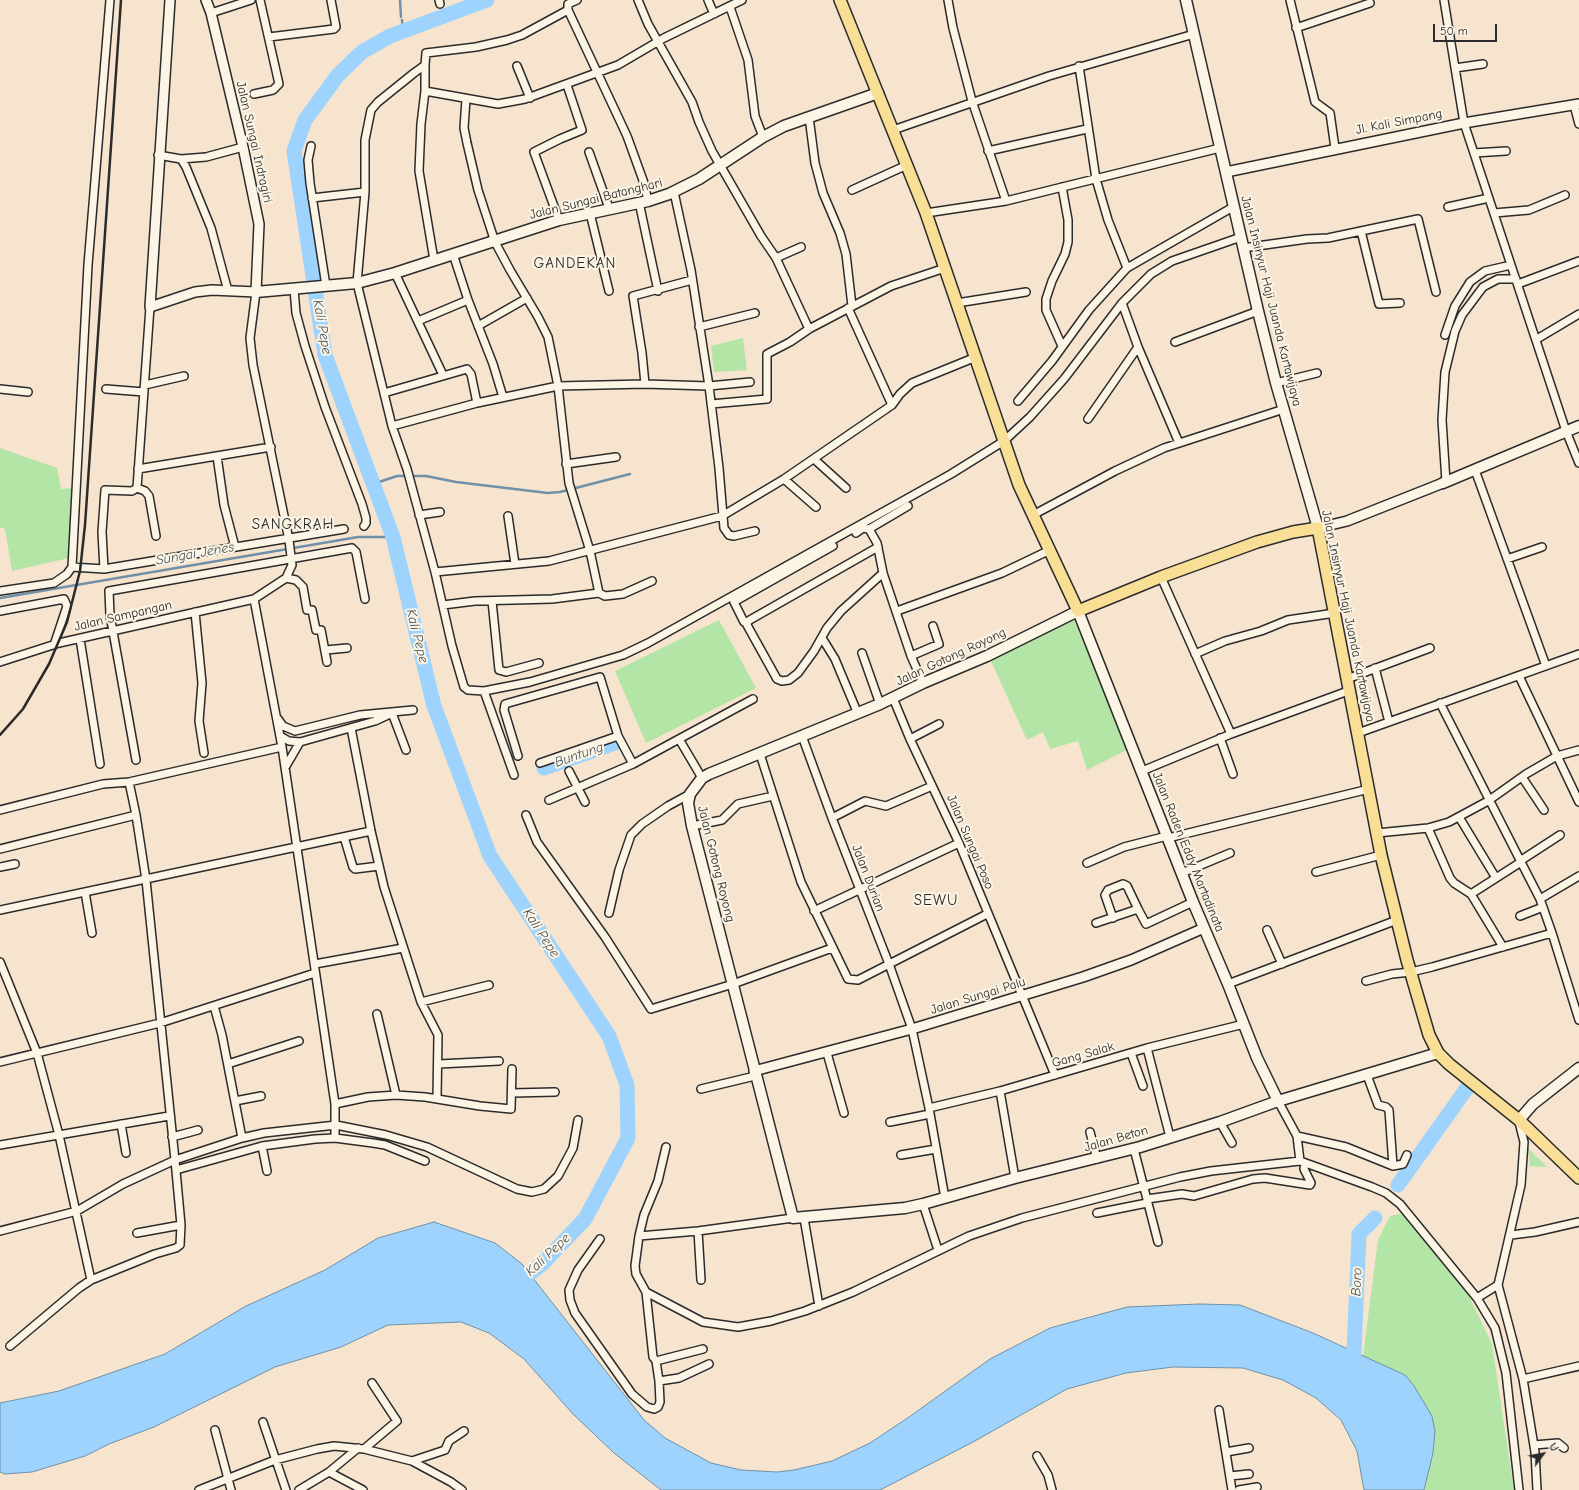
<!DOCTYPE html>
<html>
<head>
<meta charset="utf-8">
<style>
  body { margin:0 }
  #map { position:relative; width:1579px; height:1490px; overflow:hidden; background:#f7e4cf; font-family:"Comic Neue",sans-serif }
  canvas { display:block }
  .north { position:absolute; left:1523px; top:1434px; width:40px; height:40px; -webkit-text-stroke:3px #fcf5e5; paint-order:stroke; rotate:58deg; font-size:11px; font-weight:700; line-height:16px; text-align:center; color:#2b2b2b }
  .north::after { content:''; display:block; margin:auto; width:14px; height:18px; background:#2b2b2b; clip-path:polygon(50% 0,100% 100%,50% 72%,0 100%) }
  .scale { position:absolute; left:1433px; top:24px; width:64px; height:18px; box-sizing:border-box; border:2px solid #2b2b2b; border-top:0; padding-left:5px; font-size:12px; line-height:14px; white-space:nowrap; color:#2b2b2b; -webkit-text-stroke:3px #fcf5e5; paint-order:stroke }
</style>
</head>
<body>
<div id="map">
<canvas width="1579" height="1490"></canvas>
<div class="north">U</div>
<div class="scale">50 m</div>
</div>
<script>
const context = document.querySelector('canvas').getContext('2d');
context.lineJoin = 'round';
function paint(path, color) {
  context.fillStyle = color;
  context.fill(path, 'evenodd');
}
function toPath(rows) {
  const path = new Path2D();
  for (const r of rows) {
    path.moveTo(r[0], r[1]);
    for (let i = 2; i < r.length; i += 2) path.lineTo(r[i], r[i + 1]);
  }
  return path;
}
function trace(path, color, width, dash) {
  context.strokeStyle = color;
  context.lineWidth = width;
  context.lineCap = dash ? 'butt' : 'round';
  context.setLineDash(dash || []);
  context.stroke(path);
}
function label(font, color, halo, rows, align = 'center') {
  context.font = font + ' "Comic Neue",sans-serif';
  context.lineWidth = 4;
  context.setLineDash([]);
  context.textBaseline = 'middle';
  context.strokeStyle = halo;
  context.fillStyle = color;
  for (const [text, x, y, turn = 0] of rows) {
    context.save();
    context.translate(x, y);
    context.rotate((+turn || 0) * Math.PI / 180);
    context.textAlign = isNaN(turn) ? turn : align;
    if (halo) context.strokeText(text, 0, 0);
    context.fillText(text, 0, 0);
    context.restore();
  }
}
const green = toPath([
  [743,338,747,370,714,372,711,346],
  [0,448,57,468,61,489,73,488,69,558,12,571,5,529,0,527],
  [1072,616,1129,749,1087,770,1078,741,1050,749,1043,732,1027,740,990,659],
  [719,620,756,688,646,743,615,671],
  [1528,1149,1529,1149,1547,1167,1530,1166],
  [1405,1213,1469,1296,1492,1344,1514,1490,1424,1490,1433,1453,1435,1431,1405,1375,1363,1356,1378,1240,1390,1216]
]);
const water = toPath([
  [434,1222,495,1243,522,1264,644,1420,665,1438,711,1463,741,1470,777,1472,794,1470,832,1461,870,1443,909,1417,990,1359,1050,1328,1127,1307,1199,1304,1240,1305,1313,1333,1405,1375,1414,1386,1432,1416,1435,1431,1433,1453,1424,1490,1364,1490,1357,1451,1341,1420,1316,1398,1283,1380,1243,1368,1173,1367,1126,1373,1067,1389,973,1442,880,1490,661,1490,614,1453,573,1414,524,1359,489,1333,461,1322,388,1325,341,1347,275,1367,154,1427,109,1444,85,1456,32,1472,5,1474,0,1472,0,1403,59,1391,165,1354,246,1306,325,1270,378,1238,434,1222]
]);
const stream = toPath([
  [400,0,401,17],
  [390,36,403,29,402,20],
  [373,484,397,476,426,476,456,482,548,493,560,492,630,474],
  [0,598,358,537,393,537]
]);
const river = toPath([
  [487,0,390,36,362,52,338,75,305,120,294,151,325,355,393,537,434,706,490,856,609,1036,627,1085,628,1138,585,1219,541,1265,513,1286],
  [544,768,615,743],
  [1398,1185,1467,1088],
  [1354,1352,1359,1234,1375,1218]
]);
const minor = toPath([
  [110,0,88,265,72,567,104,569,344,529],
  [439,0,440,4],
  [577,0,568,4,568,10,627,136,644,183,648,201],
  [638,0,648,24,692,102,699,122,712,151,761,236,776,258,809,329],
  [708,0,714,14],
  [948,0,953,28,972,101,1006,201,1220,148],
  [1290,0,1315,102,1330,113,1335,148],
  [1444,0,1464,123,1566,431,1579,463],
  [730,7,748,60,755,116,763,137],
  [568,10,522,35,507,40,476,47,426,53,425,65,414,73,378,102,371,110,365,140,365,192,357,283,392,426,407,469,435,572,452,646,464,687,468,690,484,691,530,682,623,655,648,643,951,474,1004,441,1030,417,1064,379,1122,303,1151,274,1172,261,1241,237],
  [211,13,251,0],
  [1296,28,1370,3],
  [269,37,334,29,336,27,331,0],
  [425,65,425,91,421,124,419,171,434,260],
  [517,66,530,98],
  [1079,66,1096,179,1108,220,1127,268,1233,207],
  [1455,68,1483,64],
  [425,91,498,104,525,99,618,65,664,38,742,0],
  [254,94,273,90,279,84,260,0],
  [466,99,464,128,467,143,478,190,495,242,510,270,538,317,548,337,558,386,569,483,590,551,599,593,605,596,623,594,652,581],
  [1574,105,1579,124],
  [809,117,815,163,823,193,840,233,846,254,852,306],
  [893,130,1049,76,1194,34],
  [311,146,308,160,310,183,326,286],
  [988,151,1087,129],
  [589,152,609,208],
  [1474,153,1506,151],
  [158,155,181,159,186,167,211,228,228,291],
  [181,159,206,157,243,147],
  [852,190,907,165],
  [674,192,691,270,709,386,719,468,724,528,729,535,734,536,755,531],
  [312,198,365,192],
  [639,202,658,291],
  [1448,207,1489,198],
  [590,213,609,291],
  [926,213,1006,201],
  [1494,213,1529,210,1565,195],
  [559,220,534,152,560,139,582,130,567,85],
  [1361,231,1379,304,1400,303],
  [1243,248,1307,239,1328,238,1418,219,1436,292],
  [453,254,468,300,493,364,503,397],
  [776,258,801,247],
  [395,273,443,375],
  [1518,284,1579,261],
  [294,289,296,313,305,346,325,407,362,504,366,518,366,523,364,526],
  [957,303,1026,292],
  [1122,303,1138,347,1179,443],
  [848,308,892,405],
  [418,321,468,300],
  [478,326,527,298],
  [699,327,755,313],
  [1445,335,1455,306,1470,282,1485,271,1511,265],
  [1537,339,1579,314],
  [1175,342,1258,311],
  [1062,346,1046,310,1046,299,1052,281,1065,254,1068,242,1068,220,1062,187],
  [1276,383,1317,373],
  [645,384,642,353,633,296,692,280],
  [145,385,184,376],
  [0,389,28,392],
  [106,389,144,392],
  [384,393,467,369,471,374,477,403],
  [1018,401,1052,361,1089,310,1127,268],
  [711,404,767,399,767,354,790,342,809,329,891,286,945,268],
  [1088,419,1138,347],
  [392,426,477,403,558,386,645,384,709,386,750,382],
  [217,456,224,505,235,547],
  [814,459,846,488],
  [566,464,616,457],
  [138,469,271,447],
  [1475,470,1546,666],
  [784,479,816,507],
  [1446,482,1442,420,1445,372,1455,331,1462,315,1483,287,1498,279,1516,279],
  [137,488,150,307],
  [137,488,145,491,149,496,156,536],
  [419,515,440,512],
  [1033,515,1115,471,1164,448,1284,409],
  [508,516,515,564],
  [869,529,877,543,883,573,911,656,923,683],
  [856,533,863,528,869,529,908,506],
  [878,547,748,621,747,625,777,679,782,681,789,680,798,673,814,651,827,628,841,611,883,573],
  [1507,559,1542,547],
  [104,569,102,532,105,490,132,491,137,488],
  [435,572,549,561,722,516,784,479,892,405,900,394,912,383,976,357],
  [1161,577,1231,734],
  [286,578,296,580,303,587,307,610,312,610,316,630,321,630,327,662],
  [0,591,54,583,67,574,72,567],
  [254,599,282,747,335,1104,335,1138],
  [492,601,499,670,506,672,539,663],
  [443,605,475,601,552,599,599,593],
  [0,611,64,599,67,606,54,645],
  [897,611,1002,573,1050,550],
  [195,612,202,683,199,721,204,753],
  [747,623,744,622,734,602,833,546],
  [822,638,835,659,858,714],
  [80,639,100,764],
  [326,650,347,648],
  [862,653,880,704],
  [1195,654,1225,641,1261,631,1288,620,1335,613],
  [911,656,939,644,933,626],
  [0,662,59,643,254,599,286,578,292,565,289,540,253,365,250,338,256,292],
  [1375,668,1389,722],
  [1519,676,1579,802],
  [1347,679,1430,648],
  [484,691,514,775],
  [893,698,910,739,959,843,1055,1075],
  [1440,703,1521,862],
  [392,713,406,750],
  [278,719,283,726,295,731,360,715,413,710],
  [351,728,371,831,384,887,421,1002,438,1035,437,1098],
  [1358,733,1579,654],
  [280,736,289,741,300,742,375,721,390,714],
  [802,736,832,818,889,964,912,1029,929,1108,945,1198],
  [1220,738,1233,774],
  [679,739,753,699],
  [910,739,939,724],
  [760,754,801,882,848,979,858,980,987,914],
  [518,756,504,710,505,704,600,677,618,736,633,764],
  [136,760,110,615,109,591,352,548,356,552,365,599],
  [540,763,618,736],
  [286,766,300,742],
  [569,771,585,802],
  [1142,771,1231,734,1348,691],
  [1522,777,1544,810],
  [129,782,136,815,146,880,175,1160,242,1138,264,1133,336,1125,386,1135,427,1147,517,1189,532,1192,544,1189,558,1176,573,1148,578,1120],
  [549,800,633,764,679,739,702,778],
  [0,810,103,784,129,782,282,747],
  [526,815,537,842,605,937,651,1009,733,984,832,948],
  [1459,817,1496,878],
  [832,818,865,801,886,806,932,786],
  [692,826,722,820,738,804,773,796],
  [1428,828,1450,878,1454,883,1471,894,1503,947],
  [1377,833,1428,828,1449,822,1488,801,1526,774,1557,756,1579,750],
  [344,837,353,867,355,869,379,866],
  [1168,838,1369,789],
  [0,849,136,815],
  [1520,861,1560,835],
  [1087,863,1124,847,1167,836],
  [0,867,15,864],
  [1316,872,1381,855],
  [1182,873,1230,853],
  [85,892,92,933],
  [1471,894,1521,862,1540,899,1552,933],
  [1540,899,1579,876],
  [0,910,371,831],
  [814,911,959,843],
  [609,913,619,870,631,835,642,824,668,806,690,794],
  [1520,916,1543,907],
  [1113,918,1105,895,1108,890,1123,884,1127,886,1138,909],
  [1096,923,1138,909,1146,924,1193,902],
  [1267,930,1282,964],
  [0,962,37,1053,59,1135,91,1280],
  [315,964,403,948],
  [1366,981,1392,974,1411,972,1432,967,1552,933,1579,1020],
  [1228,984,1397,920],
  [421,1002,489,985],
  [214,1006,222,1035,242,1138],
  [377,1014,396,1095,425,1097,480,1106,511,1109,512,1069],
  [1147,1048,1170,1137],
  [827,1053,844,1113],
  [1131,1053,1143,1086],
  [0,1062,160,1023,315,973],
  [228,1064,299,1041],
  [439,1064,499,1061],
  [1367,1075,1378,1105,1386,1107,1389,1110,1393,1166],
  [701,1089,755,1076],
  [1000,1091,1015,1178],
  [512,1093,555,1092],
  [235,1101,261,1096],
  [1278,1101,1297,1136,1300,1161],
  [335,1104,368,1097,396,1095],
  [929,1108,1000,1091,1147,1048,1244,1024],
  [890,1122,930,1114],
  [1220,1122,1232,1143],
  [1519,1122,1524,1142,1521,1185,1498,1285,1523,1379,1535,1452,1537,1490],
  [121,1124,126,1153],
  [1090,1132,1097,1159],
  [1297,1136,1346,1147,1393,1166,1403,1164,1407,1155],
  [172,1137,198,1130],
  [0,1145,169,1116],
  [262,1146,267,1171],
  [666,1147,658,1181,644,1215,639,1236,635,1266,636,1274,646,1292,703,1322,738,1327,771,1321,805,1311,853,1292,969,1236,1022,1218,1180,1177,1211,1171,1300,1161,1372,1187,1386,1193,1400,1204,1477,1298,1498,1285],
  [1134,1149,1158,1242],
  [901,1155,936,1149],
  [176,1170,262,1146,315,1139,335,1138,373,1143,385,1145,425,1161],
  [1147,1199,1182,1194,1194,1196,1253,1179,1265,1178,1310,1185,1311,1183,1304,1169,1305,1163],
  [923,1204,938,1250],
  [1097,1213,1147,1203],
  [804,1218,819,1306],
  [0,1231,77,1211,123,1184,175,1160,181,1225,137,1233],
  [698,1231,701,1280],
  [1511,1235,1535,1232,1579,1222],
  [639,1236,698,1231,793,1218],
  [600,1239,578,1270,569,1290,570,1300,575,1313,632,1394,647,1407,654,1409,658,1407,660,1402,659,1381,656,1361,653,1357,646,1292],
  [1477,1298,1495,1328,1506,1373,1519,1490],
  [10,1346,79,1288,91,1280,155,1254,176,1248,180,1245,181,1225],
  [656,1361,703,1349],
  [1523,1379,1579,1366],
  [659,1381,679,1378,709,1364],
  [1219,1410,1232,1490],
  [263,1422,286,1490],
  [215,1430,231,1490],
  [1534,1445,1558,1443,1564,1448],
  [364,1449,397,1421,372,1383],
  [1226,1452,1249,1448],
  [1037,1456,1048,1475,1052,1490],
  [412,1461,445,1450,449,1441,464,1431],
  [329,1472,358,1448],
  [1230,1476,1249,1474],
  [199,1490,275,1460,317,1449,334,1446,364,1449,412,1461,451,1482,462,1490],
  [299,1490,329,1472,363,1490],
  [1239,1490,1257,1487]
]);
const tertiary = toPath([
  [170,0,150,307,195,292,212,290,256,292,259,224,243,147,211,13,206,0],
  [1226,172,1464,123,1579,104],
  [1318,528,1347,521,1443,483],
  [754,1071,912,1029,1083,977,1131,960,1204,928]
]);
const secondary = toPath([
  [1186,0,1258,311,1276,383,1318,528],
  [256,292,357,283,395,273,559,220,648,201,669,194,699,179,763,137,784,126,878,93],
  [1443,483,1579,426],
  [1278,1101,1257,1058,1228,984,1193,902,1078,611,987,656,923,683,880,704,709,774,702,778,690,794,688,803,692,826,793,1218,905,1208,923,1204,1015,1178,1140,1147,1220,1122,1278,1101,1438,1053],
  [1519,1120,1533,1104,1579,1068]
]);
const primary = toPath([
  [840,0,926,213,1019,485,1078,611,1161,577,1257,542,1293,532,1318,528,1381,855,1407,960,1429,1035,1438,1053,1449,1064,1519,1120,1579,1178]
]);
const rail = toPath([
  [0,735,23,709,49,664,67,622,80,571,85,525,121,0]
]);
const streetNames = [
  ["Jl. Kali Simpang",1399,122,-11],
  ["Jalan Sungai Indragiri",254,142,77],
  ["Jalan Sungai Batanghari",596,199,-14],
  ["Jalan Insinyur Haji Juanda Kartawijaya",1271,301,76],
  ["Jalan Sampangan",123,616,-13],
  ["Jalan Insinyur Haji Juanda Kartawijaya",1348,616,78],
  ["Jalan Gotong Royong",951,657,-25],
  ["Jalan Sungai Poso",970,842,67],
  ["Jalan Raden Eddy Martadinata",1188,852,68],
  ["Jalan Gotong Royong",716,864,76],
  ["Jalan Durian",868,878,69],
  ["Jalan Sungai Palu",978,996,-17],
  ["Gang Salak",1083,1055,-16],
  ["Jalan Beton",1116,1139,-16]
];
const waterNames = [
  ["Kali Pepe",322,327,80],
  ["Sungai Jenes",195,554,-10],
  ["Kali Pepe",417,636,76],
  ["Buntung",579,755,-19],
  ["Kali Pepe",541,933,57],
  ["Kali Pepe",548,1255,-43],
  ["Boro",1357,1282,-87]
];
const quarterNames = [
  ["GANDEKAN",575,264],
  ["SANGKRAH",293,525],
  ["SEWU",936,901]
];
paint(green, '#b2e5a6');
paint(water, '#9dd3fc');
trace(water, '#6f90a8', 1);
trace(stream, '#6f90a8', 2.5);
trace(river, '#9dd3fc', 15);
trace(minor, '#2b2b2b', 10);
trace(tertiary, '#2b2b2b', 12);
trace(secondary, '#2b2b2b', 13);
trace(primary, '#2b2b2b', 14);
trace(minor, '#fcf5e5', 7);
trace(tertiary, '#fcf5e5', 9);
trace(secondary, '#fcf5e5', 10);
trace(primary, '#f9df96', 11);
trace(rail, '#2b2b2b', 2.5);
label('13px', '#2b2b2b', '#fcf5e5', streetNames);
label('italic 14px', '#48555f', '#fcf5e5', waterNames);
context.letterSpacing = '1px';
label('15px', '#2b2b2b', '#fcf5e5', quarterNames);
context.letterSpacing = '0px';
</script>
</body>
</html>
